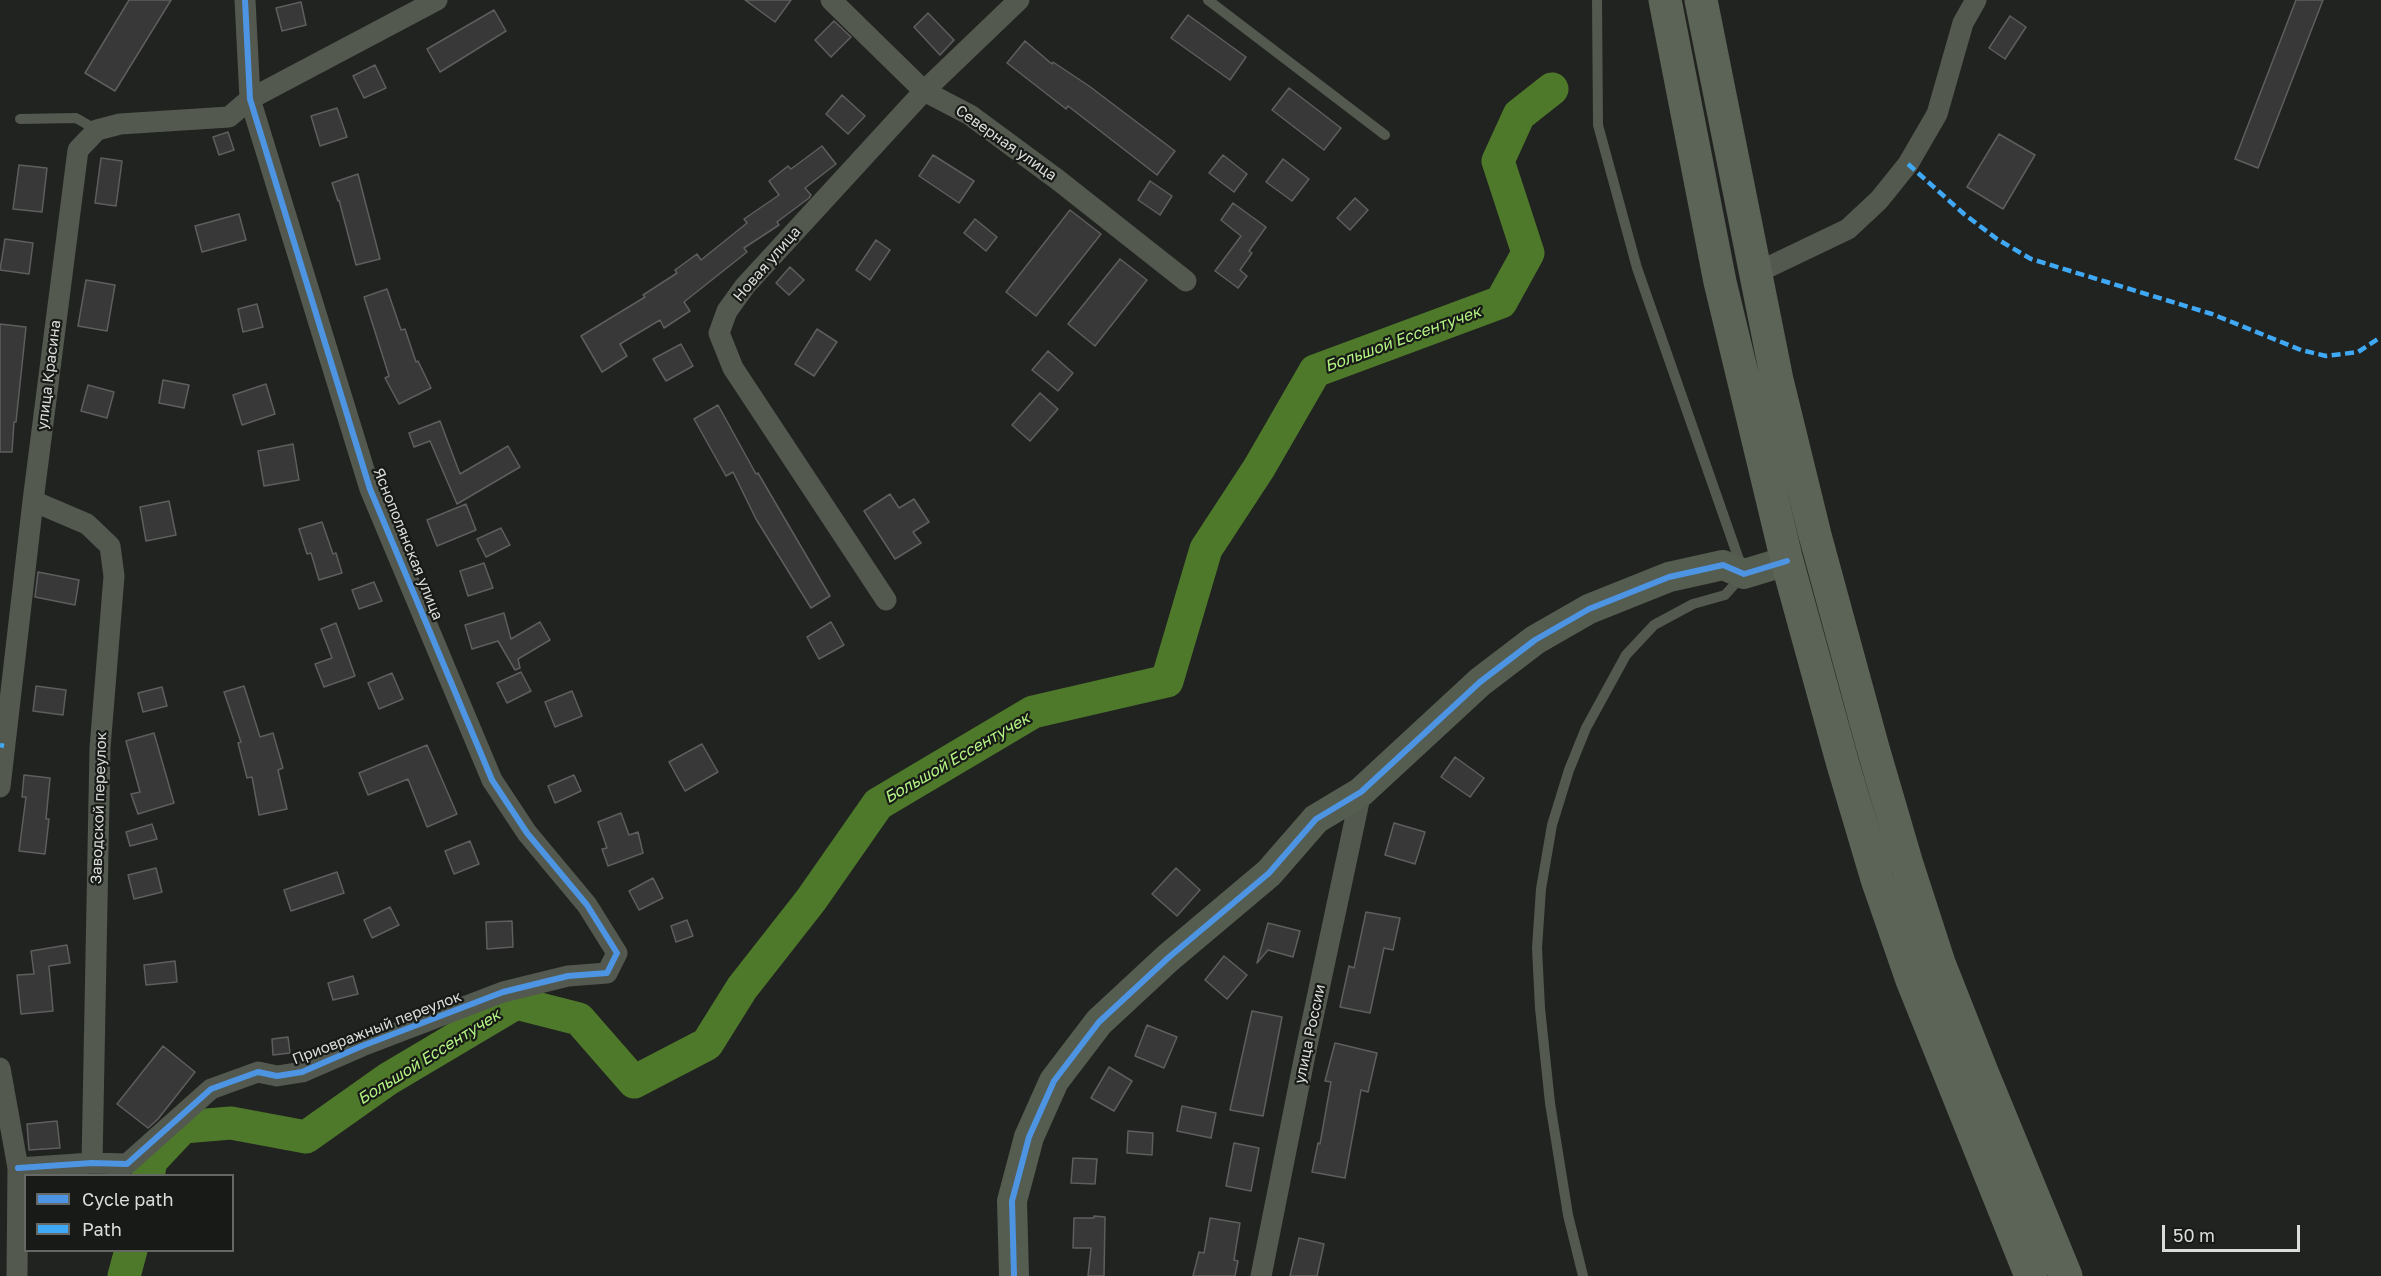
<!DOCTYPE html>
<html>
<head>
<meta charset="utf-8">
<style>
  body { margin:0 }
  #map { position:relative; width:2381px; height:1276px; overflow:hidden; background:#212320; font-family:"Golos Text",sans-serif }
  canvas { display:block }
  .legend { position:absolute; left:24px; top:1174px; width:210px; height:78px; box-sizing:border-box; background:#171a16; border:2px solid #656864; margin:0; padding:8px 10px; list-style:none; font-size:18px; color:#dbddda }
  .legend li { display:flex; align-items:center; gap:12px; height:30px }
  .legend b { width:30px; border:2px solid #656864 }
  .scale { position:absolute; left:2162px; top:1225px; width:138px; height:27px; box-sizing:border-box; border:3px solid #dbddda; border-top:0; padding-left:8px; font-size:18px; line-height:21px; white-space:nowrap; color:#dbddda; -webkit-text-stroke:4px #171a16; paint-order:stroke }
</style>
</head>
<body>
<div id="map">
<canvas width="2381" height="1276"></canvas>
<ul class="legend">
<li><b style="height:8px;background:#4d94e3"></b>Cycle path</li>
<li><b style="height:8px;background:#3fa9f5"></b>Path</li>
</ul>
<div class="scale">50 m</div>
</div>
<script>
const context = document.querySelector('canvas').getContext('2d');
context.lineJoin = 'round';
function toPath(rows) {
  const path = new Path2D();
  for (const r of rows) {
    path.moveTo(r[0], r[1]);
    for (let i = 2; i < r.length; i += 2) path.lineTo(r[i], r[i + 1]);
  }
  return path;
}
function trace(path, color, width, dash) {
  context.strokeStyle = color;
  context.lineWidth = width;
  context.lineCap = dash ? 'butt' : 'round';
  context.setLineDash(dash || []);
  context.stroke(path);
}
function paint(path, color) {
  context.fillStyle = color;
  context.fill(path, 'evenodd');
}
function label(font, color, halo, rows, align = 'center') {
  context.font = font + ' "Golos Text",sans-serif';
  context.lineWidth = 4.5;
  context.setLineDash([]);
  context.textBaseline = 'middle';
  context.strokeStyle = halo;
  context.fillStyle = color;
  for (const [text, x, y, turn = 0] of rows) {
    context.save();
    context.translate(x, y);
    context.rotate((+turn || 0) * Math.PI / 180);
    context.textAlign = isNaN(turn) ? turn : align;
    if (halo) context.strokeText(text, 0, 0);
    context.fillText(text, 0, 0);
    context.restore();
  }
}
const river = toPath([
  [148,1176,151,1161,183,1127,231,1123,306,1137,388,1079,516,1003,579,1019,634,1082,707,1044,742,988,811,900,878,804,1033,712,1167,681,1206,549,1259,468,1315,371,1501,302,1528,253,1498,161,1519,115,1552,89],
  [124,1276,131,1250]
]);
const building = toPath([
  [129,0,171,0,115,91,85,73,129,0],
  [745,0,791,0,775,22,745,0],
  [2296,0,2323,0,2258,168,2235,159,2296,0],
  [301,2,306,25,282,31,276,8,301,2],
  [494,10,506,31,440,72,427,49,494,10],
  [928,13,954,40,940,55,914,27,928,13],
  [1188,15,1246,57,1230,80,1171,38,1188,15],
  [2010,16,2026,27,2005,59,1989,48,2010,16],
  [834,21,851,37,831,57,815,40,834,21],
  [1025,41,1052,64,1053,62,1089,86,1175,151,1157,175,1068,106,1066,109,1007,63,1025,41],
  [375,65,386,88,364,98,353,76,375,65],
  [1289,88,1341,128,1324,150,1272,110,1289,88],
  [842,95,865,116,848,134,826,114,842,95],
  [337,108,347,137,320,146,311,116,337,108],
  [228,132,234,150,219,155,213,137,228,132],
  [1999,134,2035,155,2003,209,1967,187,1999,134],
  [822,146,836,164,805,188,811,195,809,198,777,222,779,225,744,248,747,252,684,302,690,311,664,328,660,320,620,344,627,356,602,372,581,336,645,297,643,295,677,273,675,270,697,254,701,260,747,223,744,219,779,195,769,181,788,166,791,169,822,146],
  [933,155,974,181,959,203,919,176,933,155],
  [1223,155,1247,174,1234,192,1209,173,1223,155],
  [101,158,122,161,116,206,95,203,101,158],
  [1283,159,1309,179,1292,201,1266,182,1283,159],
  [19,165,47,168,42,212,13,209,19,165],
  [358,174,380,259,356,265,339,200,338,201,332,183,358,174],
  [1150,181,1172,196,1160,215,1138,200,1150,181],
  [1355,198,1368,210,1350,230,1337,218,1355,198],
  [1233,203,1266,227,1249,251,1252,253,1240,270,1247,276,1238,288,1215,271,1241,236,1221,220,1233,203],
  [1070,210,1101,234,1036,316,1006,292,1070,210],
  [239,214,246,240,202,252,195,226,239,214],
  [975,219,997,237,986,251,964,233,975,219],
  [5,239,33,243,29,274,0,270,5,239],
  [876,240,890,250,870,280,856,270,876,240],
  [1120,259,1147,280,1095,346,1068,324,1120,259],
  [790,267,804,280,789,295,776,283,790,267],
  [86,280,115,285,107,331,78,326,86,280],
  [387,289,401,330,405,329,416,362,418,361,431,388,399,404,385,378,389,376,364,297,387,289],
  [257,304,263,327,243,332,238,309,257,304],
  [0,324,26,327,16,422,14,422,12,452,0,452,0,324],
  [817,329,837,342,814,376,795,364,817,329],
  [681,344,693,366,666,381,653,359,681,344],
  [1048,351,1073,373,1058,391,1032,370,1048,351],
  [163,380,189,385,184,408,159,403,163,380],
  [266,384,275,414,242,425,233,395,266,384],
  [88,385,114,392,107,418,81,411,88,385],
  [1040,393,1058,409,1030,441,1012,425,1040,393],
  [718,405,756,474,758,473,830,596,811,608,756,519,733,472,726,476,694,419,718,405],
  [440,421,460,474,508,446,520,467,457,504,430,441,414,447,409,433,440,421],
  [293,444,299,480,264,486,258,451,293,444],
  [890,494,899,508,914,499,929,522,913,532,921,543,895,559,864,511,890,494],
  [169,501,176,535,146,541,140,507,169,501],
  [466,504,476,530,437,546,427,520,466,504],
  [322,522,333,554,336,553,342,573,319,580,311,553,307,554,299,529,322,522],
  [501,528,510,545,486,557,477,539,501,528],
  [484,563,493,588,468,596,460,571,484,563],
  [38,572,79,580,75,605,35,597,38,572],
  [374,582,382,601,359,609,352,590,374,582],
  [504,613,511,639,540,622,550,640,518,659,520,668,515,670,498,641,472,649,465,625,504,613],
  [831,622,844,645,819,659,807,637,831,622],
  [336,623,355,676,324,687,315,664,332,658,321,629,336,623],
  [521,672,531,691,507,703,497,683,521,672],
  [392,673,403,699,379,709,368,683,392,673],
  [36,686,66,690,63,715,33,711,36,686],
  [244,686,260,737,273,733,283,768,278,770,287,809,259,815,252,777,247,778,238,743,241,742,224,692,244,686],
  [162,687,167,706,143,712,138,693,162,687],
  [572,691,582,716,555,727,545,702,572,691],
  [154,733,174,803,138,814,131,794,140,792,126,741,154,733],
  [702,744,718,772,685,791,669,762,702,744],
  [427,745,457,814,427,827,408,779,368,795,359,773,427,745],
  [1455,757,1484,778,1470,797,1441,777,1455,757],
  [24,775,50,778,46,819,49,819,45,854,19,851,26,797,22,797,24,775],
  [574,775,581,791,555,803,548,786,574,775],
  [621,813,629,835,638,832,643,853,608,866,602,849,607,848,598,822,621,813],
  [1394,823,1425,832,1415,864,1385,855,1394,823],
  [152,824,157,839,130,846,126,832,152,824],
  [470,841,479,864,454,874,445,851,470,841],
  [156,868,162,892,134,899,128,875,156,868],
  [1176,868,1200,890,1177,916,1152,894,1176,868],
  [337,872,344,893,291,911,284,890,337,872],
  [653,878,663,898,639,910,629,891,653,878],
  [390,907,399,925,372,938,364,920,390,907],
  [1366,912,1400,918,1393,950,1384,948,1370,1013,1340,1007,1349,966,1354,968,1366,912],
  [687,920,693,936,676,942,671,926,687,920],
  [512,921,513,947,487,949,486,922,512,921],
  [1268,923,1300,931,1293,957,1268,950,1257,963,1268,923],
  [67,945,70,963,49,966,53,1011,21,1014,17,975,34,974,31,951,67,945],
  [1224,956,1247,975,1227,999,1205,980,1224,956],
  [175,961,177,982,146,985,144,965,175,961],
  [353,976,358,994,333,1000,328,983,353,976],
  [1252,1011,1282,1017,1263,1116,1230,1110,1252,1011],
  [1147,1025,1177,1037,1164,1068,1135,1056,1147,1025],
  [288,1037,290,1053,273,1055,272,1039,288,1037],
  [1335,1043,1377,1053,1368,1092,1361,1090,1345,1178,1312,1172,1318,1143,1320,1144,1331,1082,1325,1081,1335,1043],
  [163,1046,195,1072,158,1119,148,1128,117,1104,163,1046],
  [1109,1067,1132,1081,1114,1111,1091,1098,1109,1067],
  [1182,1106,1216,1113,1211,1138,1177,1131,1182,1106],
  [57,1121,60,1148,29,1150,27,1124,57,1121],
  [1128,1131,1153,1133,1152,1155,1127,1153,1128,1131],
  [1234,1143,1259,1148,1251,1191,1226,1186,1234,1143],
  [1073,1158,1097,1159,1095,1184,1071,1183,1073,1158],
  [1094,1216,1105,1217,1104,1276,1088,1276,1091,1248,1073,1248,1074,1218,1094,1218,1094,1216],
  [1210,1218,1240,1223,1234,1260,1238,1261,1235,1276,1193,1276,1199,1252,1204,1253,1210,1218],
  [1299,1238,1324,1244,1317,1276,1290,1276,1299,1238]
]);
const lane = toPath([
  [1208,0,1385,135],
  [20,119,76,118,97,130],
  [1583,1276,1568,1215,1550,1103,1540,1008,1537,948,1541,889,1552,825,1569,770,1586,728,1626,655,1654,625,1693,604,1725,595,1744,574,1637,268,1598,125,1597,0]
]);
const street = toPath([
  [831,0,924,91,970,115,1058,180,1186,281],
  [1754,274,1848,229,1879,200,1908,164,1937,114,1963,23,1976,0],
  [33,501,87,524,110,546,114,576,100,748,92,1163],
  [886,600,733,368,719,333,727,311,745,286,924,91,1019,0],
  [0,787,33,501,78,150,97,130,120,124,229,117,250,99,437,0],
  [0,1068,18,1168,17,1276],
  [18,1168,92,1163,127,1164,211,1089,258,1072,277,1076,302,1072,362,1046,503,992,568,976,607,973,617,953,587,905,527,833,492,780,370,489,250,99,245,0],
  [1261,1276,1306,1050,1361,792]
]);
const secondary = toPath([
  [1014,1276,1012,1201,1029,1137,1054,1081,1099,1022,1168,958,1269,873,1316,819,1361,792,1480,682,1535,640,1589,609,1669,577,1723,565,1744,574,1787,561]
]);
const primary = toPath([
  [1665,0,1720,282,1787,561,1842,761,1877,879,1912,980,2031,1276],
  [1701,0,1777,380,1815,535,1873,748,1906,861,1939,963,1982,1072,2066,1276]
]);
const quiet = toPath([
  [1908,164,1964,214,1997,239,2031,259,2212,314,2301,350,2326,356,2358,352,2381,337],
  [0,745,4,746]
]);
const cycleway = toPath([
  [18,1168,92,1163,127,1164,211,1089,258,1072,277,1076,302,1072,362,1046,503,992,568,976,607,973,617,953,587,905,527,833,492,780,370,489,250,99,245,0],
  [1014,1276,1012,1201,1029,1137,1054,1081,1099,1022,1168,958,1269,873,1316,819,1361,792,1480,682,1535,640,1589,609,1669,577,1723,565,1744,574,1787,561]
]);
const streetNames = [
  ["Северная улица",1006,143,35],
  ["Новая улица",767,264,-49],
  ["улица Красина",49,375,-83],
  ["Яснополянская улица",408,544,68],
  ["Заводской переулок",99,808,-88],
  ["Приовражный переулок",377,1028,-21],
  ["улица России",1310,1034,-78]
];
const waterNames = [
  ["Большой Ессентучек",1403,339,-20],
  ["Большой Ессентучек",957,758,-30],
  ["Большой Ессентучек",429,1057,-32]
];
trace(river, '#4f792a', 33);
paint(building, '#383838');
trace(building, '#5e5e5e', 1.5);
trace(lane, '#53594f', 10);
trace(street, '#53594f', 21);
trace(secondary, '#555c50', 30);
trace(primary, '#5c6457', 33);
trace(quiet, '#3fa9f5', 4.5, [9, 4.5]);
trace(cycleway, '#4d94e3', 6);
label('15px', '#dbddda', '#171a16', streetNames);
label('italic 16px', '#b4f483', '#171a16', waterNames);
</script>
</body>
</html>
